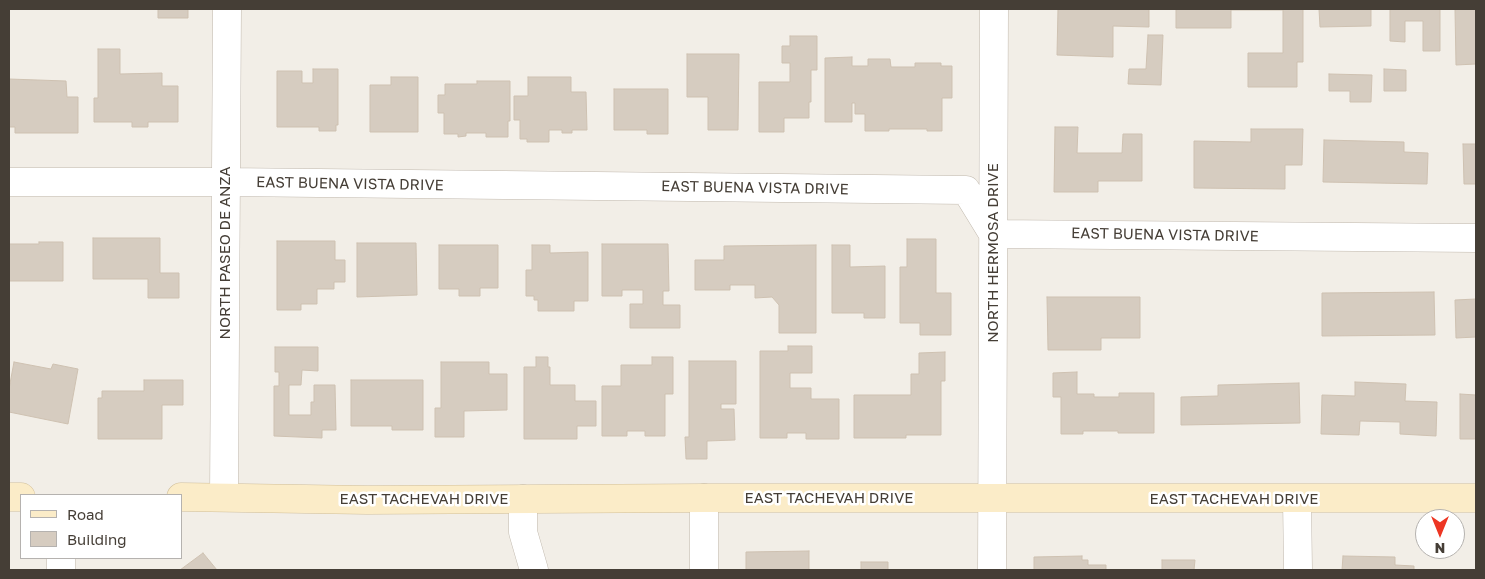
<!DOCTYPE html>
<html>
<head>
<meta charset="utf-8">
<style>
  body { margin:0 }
  #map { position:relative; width:1485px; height:579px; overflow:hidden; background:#f2eee7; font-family:"Golos Text",sans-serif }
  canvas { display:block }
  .frame { position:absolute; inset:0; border:10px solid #453e36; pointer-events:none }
  .legend { position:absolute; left:20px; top:494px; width:162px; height:65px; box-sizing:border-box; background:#fff; border:1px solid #b5b2af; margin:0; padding:6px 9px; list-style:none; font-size:15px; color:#453e36 }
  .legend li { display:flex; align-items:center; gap:10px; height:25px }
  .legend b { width:25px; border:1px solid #b5b2af }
  .north { position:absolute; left:1415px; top:509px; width:50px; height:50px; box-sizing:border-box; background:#fff; border:1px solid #b5b2af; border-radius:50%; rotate:180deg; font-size:14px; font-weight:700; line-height:20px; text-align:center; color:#453e36 }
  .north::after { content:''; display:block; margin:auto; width:18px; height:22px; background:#ed3623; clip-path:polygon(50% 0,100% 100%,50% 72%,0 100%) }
</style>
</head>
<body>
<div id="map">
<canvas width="1485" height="579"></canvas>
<div class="frame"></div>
<ul class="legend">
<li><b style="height:6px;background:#fbecc8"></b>Road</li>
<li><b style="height:14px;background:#d6ccc0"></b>Building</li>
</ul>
<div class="north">N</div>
</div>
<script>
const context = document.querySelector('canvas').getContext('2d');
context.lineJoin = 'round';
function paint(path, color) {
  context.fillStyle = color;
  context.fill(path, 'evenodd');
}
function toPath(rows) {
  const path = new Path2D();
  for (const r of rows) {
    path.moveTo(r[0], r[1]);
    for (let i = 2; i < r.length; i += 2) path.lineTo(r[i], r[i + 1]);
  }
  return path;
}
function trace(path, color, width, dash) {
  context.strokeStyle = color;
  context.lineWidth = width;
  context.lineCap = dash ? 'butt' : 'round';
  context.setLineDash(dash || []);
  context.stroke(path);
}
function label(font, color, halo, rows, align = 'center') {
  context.font = font + ' "Golos Text",sans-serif';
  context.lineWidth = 5;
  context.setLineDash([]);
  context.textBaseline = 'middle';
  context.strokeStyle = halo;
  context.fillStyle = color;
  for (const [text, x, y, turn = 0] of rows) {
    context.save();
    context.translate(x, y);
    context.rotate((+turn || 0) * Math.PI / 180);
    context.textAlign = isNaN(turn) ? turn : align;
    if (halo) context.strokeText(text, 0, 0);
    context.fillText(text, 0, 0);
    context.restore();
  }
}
const building = toPath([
  [158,9,188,9,188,18,158,18,158,9],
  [1058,9,1149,9,1149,27,1113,26,1113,57,1057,55,1058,9],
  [1176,9,1303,9,1303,62,1297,62,1297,87,1248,87,1248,53,1283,53,1283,10,1231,10,1231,28,1176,28,1176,9],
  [1319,9,1371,9,1371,26,1320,27,1319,9],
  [1390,9,1440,9,1440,51,1423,51,1423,21,1405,21,1405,42,1390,41,1390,9],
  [1455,9,1476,9,1476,64,1456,65,1455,9],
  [1148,35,1163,35,1161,85,1128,84,1129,69,1146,69,1148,35],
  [790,36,817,36,817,70,811,70,811,102,809,102,809,118,784,118,784,132,759,132,759,82,790,82,790,63,782,63,782,46,790,46,790,36],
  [98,49,120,49,120,74,162,73,162,86,178,86,178,122,148,122,148,127,132,127,132,122,94,122,94,98,98,98,98,49],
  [687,54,739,54,738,130,708,130,708,97,687,97,687,54],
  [852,57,852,66,868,66,868,59,890,59,891,67,915,67,915,63,941,63,941,66,952,66,952,98,942,98,942,131,927,131,927,129,889,129,889,131,865,131,865,114,855,114,855,103,852,103,852,122,825,122,825,58,852,57],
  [313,69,338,69,338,125,336,125,336,131,319,131,319,127,277,127,277,71,302,71,302,83,313,83,313,69],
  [1384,69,1406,70,1406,91,1384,91,1384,69],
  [1329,74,1372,75,1371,102,1350,102,1350,91,1329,91,1329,74],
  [391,77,418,77,418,132,370,132,370,85,391,85,391,77],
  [528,77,571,77,571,92,586,92,587,130,572,130,572,133,562,133,562,130,549,130,549,142,527,142,527,139,520,139,520,120,514,120,514,96,528,96,528,77],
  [9,79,66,81,67,97,78,97,78,133,15,133,15,127,9,127,9,79],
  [477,81,510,81,510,121,508,121,508,137,486,137,486,133,466,133,466,136,458,137,458,134,444,134,444,113,438,113,438,95,445,95,445,84,477,84,477,81],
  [614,89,668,89,668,134,647,134,647,130,614,130,614,89],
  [1055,127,1078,127,1077,153,1122,153,1123,134,1142,134,1142,181,1098,181,1098,192,1054,192,1055,127],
  [1251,129,1303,129,1302,165,1285,165,1285,189,1194,188,1194,141,1251,142,1251,129],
  [1324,140,1404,142,1404,152,1428,153,1427,184,1323,182,1324,140],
  [1463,144,1476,144,1476,184,1464,184,1463,144],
  [93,238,160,238,160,273,179,273,179,298,148,298,148,279,93,279,93,238],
  [907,239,936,239,936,293,951,293,951,335,920,335,920,323,900,323,900,267,907,267,907,239],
  [277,241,335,241,335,260,345,260,345,282,334,282,334,289,317,289,317,304,301,304,301,310,277,310,277,241],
  [39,242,63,242,63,281,9,281,9,244,39,244,39,242],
  [357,243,416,243,417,295,357,297,357,243],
  [602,244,668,244,669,291,663,291,663,305,680,305,680,328,630,328,630,304,643,304,643,290,622,290,622,296,602,296,602,244],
  [439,245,498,245,498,288,480,288,480,296,459,296,459,289,439,289,439,245],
  [532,245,550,245,550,253,588,252,588,301,574,301,574,311,538,311,538,300,534,300,534,296,526,296,526,270,532,270,532,245],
  [816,245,816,333,779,333,779,305,772,297,755,298,755,285,730,285,730,290,695,290,695,260,724,260,724,246,816,245],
  [832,245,850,245,850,267,885,266,885,318,864,318,864,313,832,313,832,245],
  [1434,292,1435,335,1322,336,1322,293,1434,292],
  [1047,297,1140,297,1140,338,1101,338,1101,350,1048,350,1047,297],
  [1476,299,1476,337,1456,338,1455,300,1476,299],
  [788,346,812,346,812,373,790,373,790,388,811,388,811,399,839,399,839,439,806,439,806,433,787,433,787,438,760,438,760,351,788,351,788,346],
  [275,347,318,347,318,371,302,370,301,385,289,385,289,415,311,415,311,402,314,402,314,385,335,385,336,430,322,430,322,438,274,436,274,386,279,386,279,372,275,372,275,347],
  [945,352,945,381,941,381,941,435,906,435,906,438,854,438,854,395,911,395,911,374,919,374,919,353,945,352],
  [536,357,548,357,548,367,550,367,550,385,575,385,575,401,596,401,596,426,577,426,577,439,524,439,524,367,536,367,536,357],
  [652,357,673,357,673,394,665,394,665,436,645,436,645,431,627,431,627,436,602,436,602,386,621,386,621,365,652,365,652,357],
  [689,361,736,361,736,404,721,404,721,409,734,409,735,440,707,441,707,459,686,459,685,437,689,437,689,361],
  [14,362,51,369,53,364,78,369,68,424,9,412,9,415,9,389,14,362],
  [441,362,489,362,489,374,507,374,507,410,464,411,464,437,435,437,435,408,441,408,441,362],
  [1077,372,1077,394,1094,394,1094,397,1119,397,1119,393,1154,393,1154,433,1118,433,1118,431,1083,431,1083,434,1061,434,1061,397,1053,397,1053,373,1077,372],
  [144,380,183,380,183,405,162,405,162,439,98,439,98,398,102,398,102,391,144,391,144,380],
  [351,380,423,380,423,430,392,430,392,426,351,426,351,380],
  [1355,382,1406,384,1405,401,1437,402,1436,436,1400,434,1400,422,1360,421,1359,435,1321,434,1322,395,1355,396,1355,382],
  [1299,383,1300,423,1181,425,1181,397,1218,396,1218,385,1299,383],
  [1460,394,1476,395,1476,439,1460,439,1460,394],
  [809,551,809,570,746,570,746,552,809,551],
  [203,553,217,570,180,570,203,553],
  [1082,556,1082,560,1088,560,1088,565,1106,565,1106,570,1034,570,1034,557,1082,556],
  [1343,556,1395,557,1395,565,1414,566,1414,570,1342,570,1343,556],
  [1162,560,1195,560,1194,570,1162,570,1162,560],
  [861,562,888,562,888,570,861,570,861,562]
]);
const street = toPath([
  [9,182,226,182,966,190,993,234,1476,238],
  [224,497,227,9],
  [523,499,523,532,534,570],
  [1297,499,1298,570],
  [61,570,61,558],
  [704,570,704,498],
  [992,570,994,9]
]);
const secondary = toPath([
  [9,497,21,497],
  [181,497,367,500,704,498,1476,498]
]);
const streetNames = [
  ["EAST BUENA VISTA DRIVE",350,184,1],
  ["EAST BUENA VISTA DRIVE",755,188,1],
  ["EAST BUENA VISTA DRIVE",1165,235,1],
  ["NORTH PASEO DE ANZA",225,253,-90],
  ["NORTH HERMOSA DRIVE",993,253,-90],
  ["EAST TACHEVAH DRIVE",829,498],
  ["EAST TACHEVAH DRIVE",424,499],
  ["EAST TACHEVAH DRIVE",1234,499]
];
paint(building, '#d6ccc0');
trace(building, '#cec1b1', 1);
trace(street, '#c0b8ad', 29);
trace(secondary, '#d0be99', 29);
trace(street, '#fff', 28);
trace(secondary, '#fbecc8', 28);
label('15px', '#453e36', '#fff', streetNames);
</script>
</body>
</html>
